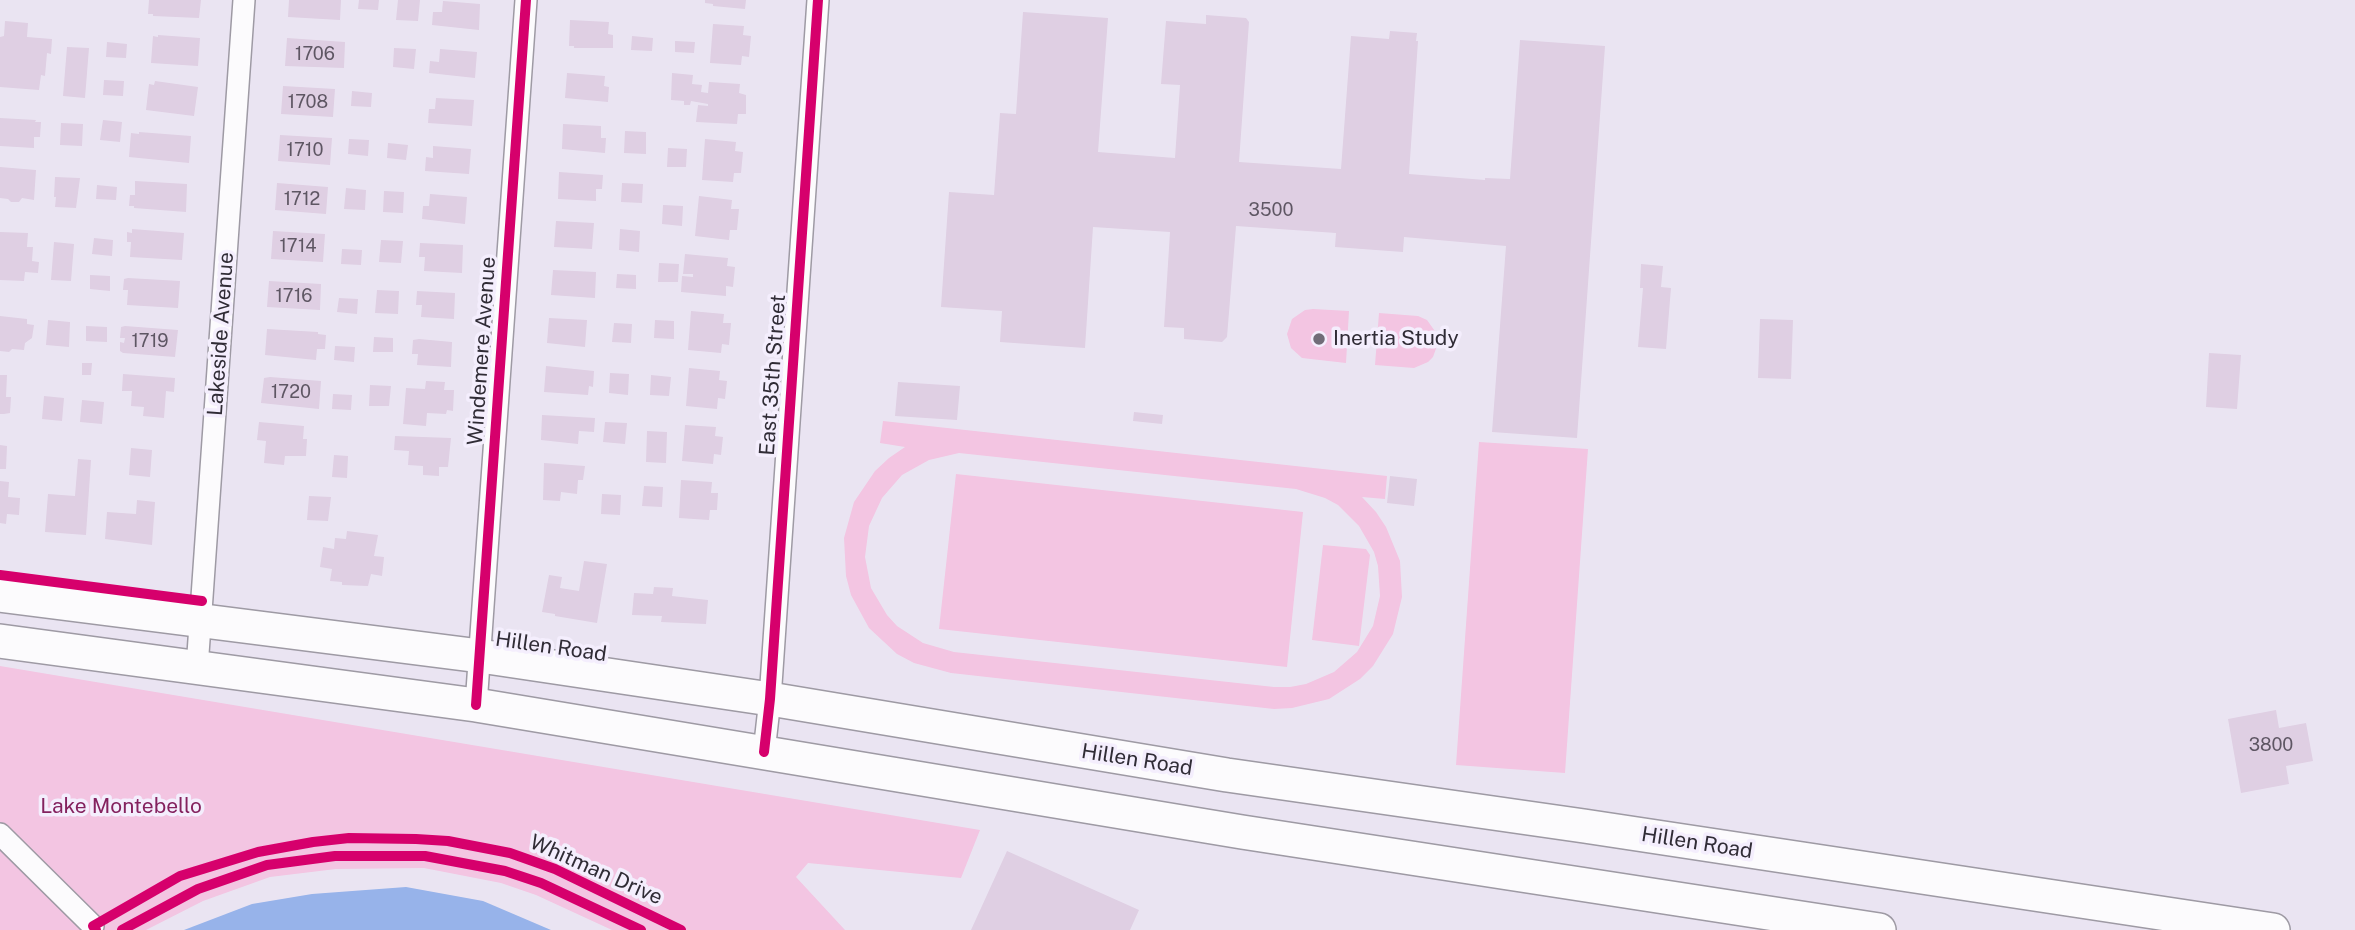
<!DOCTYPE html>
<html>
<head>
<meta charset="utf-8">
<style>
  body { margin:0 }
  canvas { display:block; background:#eae4f2 }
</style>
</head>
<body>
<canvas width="2355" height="930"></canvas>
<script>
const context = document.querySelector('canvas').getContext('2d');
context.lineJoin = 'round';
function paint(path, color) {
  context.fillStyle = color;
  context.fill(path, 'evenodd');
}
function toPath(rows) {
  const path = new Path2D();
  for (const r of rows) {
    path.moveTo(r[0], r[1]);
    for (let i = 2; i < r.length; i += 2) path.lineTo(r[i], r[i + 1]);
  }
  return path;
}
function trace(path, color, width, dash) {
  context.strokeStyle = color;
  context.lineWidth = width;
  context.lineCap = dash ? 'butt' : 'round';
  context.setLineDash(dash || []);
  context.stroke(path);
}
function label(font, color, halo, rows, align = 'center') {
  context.font = font + ' "Public Sans",sans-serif';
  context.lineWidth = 7;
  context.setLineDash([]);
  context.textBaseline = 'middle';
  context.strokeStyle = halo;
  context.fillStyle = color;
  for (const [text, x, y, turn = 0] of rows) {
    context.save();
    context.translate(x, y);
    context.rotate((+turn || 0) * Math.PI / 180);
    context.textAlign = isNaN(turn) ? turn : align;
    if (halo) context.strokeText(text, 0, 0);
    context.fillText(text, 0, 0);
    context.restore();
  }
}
const green = toPath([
  [1313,309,1349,311,1346,363,1302,358,1291,348,1287,334,1292,319,1305,310],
  [1379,313,1418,316,1427,320,1437,334,1438,343,1433,357,1428,362,1414,368,1375,365],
  [883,421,1387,476,1385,499,1362,497,1376,512,1386,527,1400,561,1402,597,1393,634,1373,666,1360,679,1329,699,1292,708,1274,709,951,673,914,663,897,654,869,628,851,595,846,576,844,538,854,502,875,471,889,458,905,447,880,443],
  [959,453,1296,489,1325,498,1338,505,1359,526,1374,552,1378,566,1380,596,1373,626,1357,652,1334,672,1306,684,1290,687,1274,687,954,652,923,643,897,626,887,615,871,588,865,557,869,526,882,498,902,475,929,460],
  [1479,442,1588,449,1565,773,1456,765],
  [956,474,1303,512,1287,667,939,629],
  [1323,545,1366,549,1370,555,1359,646,1312,640],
  [0,666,980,830,961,878,808,863,796,877,845,930,612,930,536,895,501,883,424,868,336,869,270,877,203,901,146,930,0,930]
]);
const water = toPath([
  [406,887,483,901,551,930,184,930,252,904,312,894]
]);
const building = toPath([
  [149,0,201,0,199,18,153,16,153,14,148,14],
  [289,0,341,0,340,20,288,17],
  [359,0,379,0,378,10,358,9],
  [398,0,420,0,418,21,396,20],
  [705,0,746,0,745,9,713,6,713,4,705,3],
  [443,1,480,4,479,30,432,25,433,12,442,12],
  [1023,12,1108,18,1098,152,1175,158,1180,85,1161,84,1166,21,1206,24,1206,15,1246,18,1249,22,1239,162,1341,169,1351,36,1389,39,1390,31,1417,33,1416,41,1418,41,1409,174,1485,180,1485,178,1510,179,1520,40,1605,46,1577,438,1492,432,1506,246,1404,237,1403,252,1335,247,1336,233,1236,226,1227,337,1222,342,1184,339,1184,328,1164,327,1170,232,1093,227,1085,348,1000,342,1002,311,941,307,949,192,994,195,1000,113,1016,114],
  [570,20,609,22,608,34,613,35,613,48,574,48,574,46,569,46],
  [5,21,28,23,27,37,52,39,51,54,47,53,45,76,41,75,39,90,0,87,0,37,4,36],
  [713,24,744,26,743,35,751,36,749,57,742,56,741,65,710,63],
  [158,35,200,38,198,66,151,63,153,36,158,37],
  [632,36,653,38,652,51,631,50],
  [287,38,345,42,344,68,285,66],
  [675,41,695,42,694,53,675,52],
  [107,42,127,44,126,58,106,57],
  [67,47,89,48,85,98,63,96],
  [394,48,416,49,414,69,393,67],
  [440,49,477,52,475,78,429,73,430,61,439,62],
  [567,73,605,76,604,86,609,87,608,102,565,98],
  [672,73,693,75,692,84,702,85,701,92,708,93,709,82,740,84,739,93,746,95,746,114,738,114,737,124,696,122,698,105,708,106,708,104,691,101,690,105,684,105,684,101,671,100],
  [104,80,124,81,123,96,103,95],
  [155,81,198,87,194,116,146,110,149,84,154,85],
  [283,86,335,89,333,117,281,114],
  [352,91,372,93,371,107,351,106],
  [436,98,474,100,472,126,428,123,429,109,435,109],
  [0,118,36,120,35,122,41,122,40,137,34,137,34,148,0,146],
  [103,120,122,122,120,142,100,140],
  [61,123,83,124,82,146,60,145],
  [563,124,601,126,601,138,606,138,605,153,562,149],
  [625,131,646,132,646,154,624,153],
  [139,132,191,136,189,163,129,157,131,133,139,134],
  [280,135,332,138,330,165,278,161],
  [349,139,369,140,368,156,348,154],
  [705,139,736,142,735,151,743,152,741,173,734,173,733,182,702,180],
  [388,143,408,145,406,160,387,158],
  [433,146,471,149,469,174,425,171,426,157,433,158],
  [668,148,687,149,686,167,667,167],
  [0,167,36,170,34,200,22,198,19,202,11,202,8,199,0,198],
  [559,172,603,175,602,189,596,189,596,201,558,199],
  [55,177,80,178,76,208,55,207,56,197,54,197],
  [135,181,187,184,186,212,134,208,134,206,129,206,130,195,135,195],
  [277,183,328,187,326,214,275,210],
  [622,183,643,184,642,203,621,202],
  [97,185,117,187,116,200,96,199],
  [346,188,366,190,365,210,344,209],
  [384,191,404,192,403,213,383,212],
  [430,194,467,197,465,224,422,219,423,206,429,206],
  [699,196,732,200,731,209,739,209,737,230,730,230,729,240,695,236],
  [663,205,683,206,682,226,662,224],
  [556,221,594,223,592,249,554,247],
  [132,229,184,233,182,260,130,257,131,242,127,242,127,232,132,233],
  [620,229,640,231,639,252,619,250],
  [273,231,325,234,323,262,271,259],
  [0,232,28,233,27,247,33,247,32,261,39,262,38,273,25,272,24,281,0,280],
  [94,238,113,240,112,256,92,254],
  [381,240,403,241,401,263,379,262],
  [54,242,74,244,71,281,51,280],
  [420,243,463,245,462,273,424,271,425,257,419,257],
  [342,249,362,250,361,265,341,264],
  [685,254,728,258,727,266,735,267,733,287,726,286,726,296,681,292,682,276,693,277,693,274,683,274],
  [659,263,679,264,678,282,658,282],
  [1641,264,1663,266,1661,287,1671,288,1666,349,1638,347,1643,288,1640,288],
  [553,270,596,272,595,298,551,295],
  [617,274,636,275,636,289,616,288],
  [90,275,110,276,110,291,90,289],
  [128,278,180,281,178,308,127,305,128,290,123,290,124,279],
  [269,281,321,284,320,310,267,307],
  [377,290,399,291,398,314,375,313],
  [417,291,455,293,454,319,421,317,422,305,416,305],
  [339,298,358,299,357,314,337,312],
  [691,311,724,314,723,323,731,323,729,345,722,344,721,353,688,350],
  [0,316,27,319,27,324,34,325,32,338,25,343,24,350,12,349,9,352,0,351],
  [549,318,587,320,585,347,547,343],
  [1760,319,1793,320,1791,379,1758,378],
  [48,320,70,322,69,347,46,345],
  [655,320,674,321,674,339,654,338],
  [614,323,632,324,631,343,612,342],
  [86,326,107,327,107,342,86,341],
  [125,326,178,330,175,357,123,353,120,351,120,342,124,343,125,338,120,338,121,327],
  [267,329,318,332,318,334,326,335,325,349,317,349,316,360,265,355],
  [374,337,393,338,393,352,373,352],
  [419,339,452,342,451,367,417,365,418,354,412,354,413,340],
  [335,346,355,347,354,362,334,360],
  [2209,353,2241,355,2237,409,2206,407],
  [82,363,92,363,91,375,82,375],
  [546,366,594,371,593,387,589,386,588,395,544,392],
  [689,368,720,371,719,380,727,381,725,399,718,398,717,409,686,406],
  [610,373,629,374,628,395,609,393],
  [123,374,175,378,174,392,166,391,164,418,143,416,144,407,131,406,132,391,122,391],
  [0,375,7,375,6,397,11,397,10,413,4,414,0,414],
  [651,375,671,377,669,396,650,395],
  [270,377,321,381,319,409,261,403,264,378],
  [426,381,445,382,444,390,454,390,453,411,447,410,446,414,427,413,426,426,403,424,406,388,425,389],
  [898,382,960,386,957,420,895,416],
  [370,385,391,386,389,406,369,406],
  [333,394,352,395,351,410,332,409],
  [44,396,64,398,62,421,42,419],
  [82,400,104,402,102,424,80,422],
  [1134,412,1163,415,1162,424,1133,421],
  [542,415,595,418,594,432,579,431,578,444,541,440],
  [259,422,304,426,303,439,307,439,306,456,285,456,284,465,264,463,266,441,257,440],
  [605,422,627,423,625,444,603,442],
  [685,425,716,427,715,436,723,437,721,455,714,454,713,464,682,461],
  [647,431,667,432,666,463,646,462],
  [395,436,451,438,448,467,439,467,439,476,423,475,423,466,408,465,409,451,394,450],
  [0,445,7,446,6,469,0,469],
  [131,448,152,450,150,477,129,475],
  [334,455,348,456,347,478,332,477],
  [78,459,91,460,86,535,45,532,48,494,75,496],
  [544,463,585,466,583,480,578,480,577,494,561,492,560,501,543,500],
  [1390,476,1417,479,1414,506,1387,503],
  [681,480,712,482,711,493,718,493,717,510,710,510,709,520,679,518],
  [0,481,9,482,8,497,20,498,19,515,7,514,6,524,0,523],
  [644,486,663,487,662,507,642,506],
  [602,494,621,495,620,515,601,514],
  [309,496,331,497,328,521,307,520],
  [137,500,155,502,152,545,105,539,107,512,136,514],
  [347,531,378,535,374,556,384,557,382,576,371,574,368,586,342,585,342,582,330,581,332,569,320,567,323,547,334,549,335,538,346,539],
  [584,561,607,564,597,623,555,616,555,614,542,612,549,575,562,577,560,588,579,591],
  [654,587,673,588,672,596,708,600,706,624,661,622,662,616,632,615,634,593,653,594],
  [2276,710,2279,728,2306,723,2313,761,2286,766,2289,784,2241,793,2228,719],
  [1007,851,1139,910,1130,930,971,930]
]);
const minor = toPath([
  [197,668,244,0],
  [476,705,526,0],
  [764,752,770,699,818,0],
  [0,834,93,926]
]);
const primary = toPath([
  [0,595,480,656,770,699,1227,775,1584,826,2273,930],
  [0,641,476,705,1242,832,1879,930]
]);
const cycleway = toPath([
  [0,575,202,601],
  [476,705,526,0],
  [764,752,770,699,818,0],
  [96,930,93,926,180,876,258,852,313,842,349,838,416,839,448,841,510,853,555,869,681,930],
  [122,930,198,889,267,865,335,856,425,856,505,871,541,883,641,930]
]);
const markers = [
  [1319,339,7,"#716c78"]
];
const numberNames = [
  ["1706",315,54],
  ["1708",308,102],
  ["1710",305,150],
  ["1712",302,199],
  ["3500",1271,210],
  ["1714",298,246],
  ["1716",294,296],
  ["1719",150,341],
  ["1720",291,392],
  ["3800",2271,745]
];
const streetNames = [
  ["Lakeside Avenue",221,334,-86],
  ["Windemere Avenue",482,351,-86],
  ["East 35th Street",773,375,-86],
  ["Hillen Road",551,647,8],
  ["Hillen Road",1137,760,9],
  ["Hillen Road",1697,843,9],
  ["Whitman Drive",596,870,24]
];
const poiNames = [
  ["Inertia Study",1333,339]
];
const parkNames = [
  ["Lake Montebello",121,807]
];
paint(green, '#f3c5e2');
paint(water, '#97b3ea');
paint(building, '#dfcfe3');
trace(minor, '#9e9aa4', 24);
trace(primary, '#9e9aa4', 36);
trace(minor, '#fcfbfd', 21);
trace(primary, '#fcfbfd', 33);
trace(cycleway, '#d6006c', 10);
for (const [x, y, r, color] of markers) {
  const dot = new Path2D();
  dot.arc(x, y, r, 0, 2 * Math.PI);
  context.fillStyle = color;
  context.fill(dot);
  trace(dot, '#f4eefd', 2.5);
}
label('18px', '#5e5663', null, numberNames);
label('21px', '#302c36', '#f4eefd', streetNames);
label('21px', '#302c36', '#f4eefd', poiNames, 'left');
label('21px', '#84225f', '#f4eefd', parkNames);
</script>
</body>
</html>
